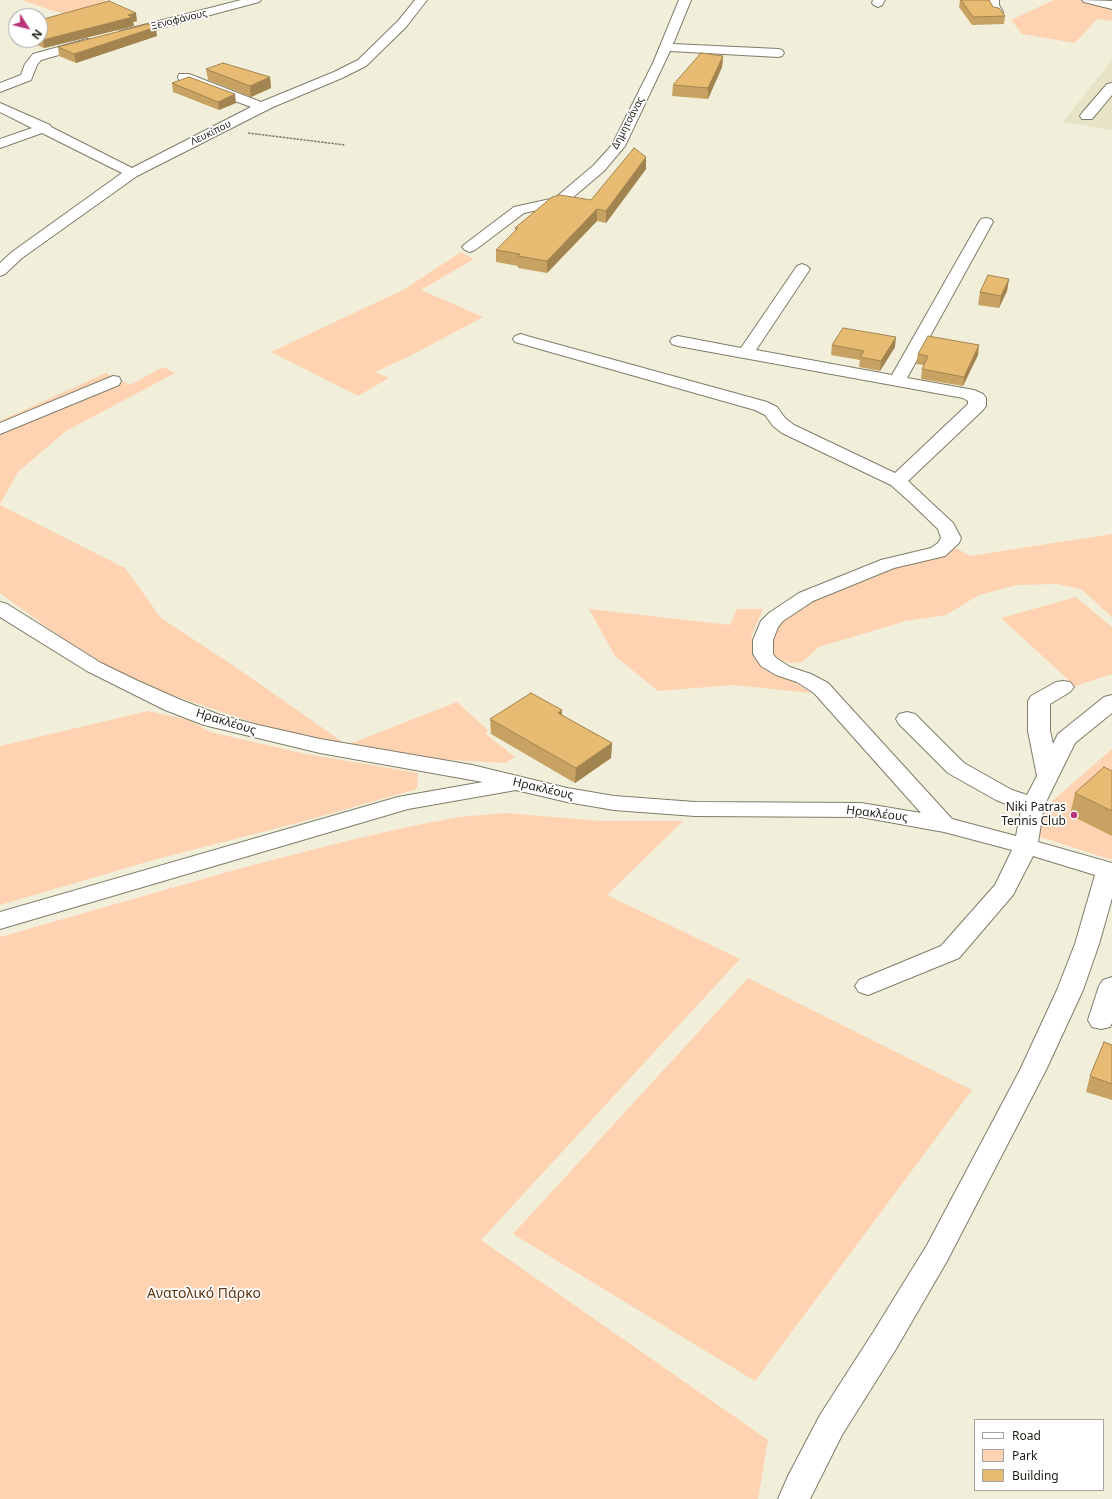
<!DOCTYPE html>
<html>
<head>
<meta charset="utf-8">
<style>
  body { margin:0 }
  #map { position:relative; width:1112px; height:1499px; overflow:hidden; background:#f1efda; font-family:"Noto Sans",sans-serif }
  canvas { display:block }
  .legend { position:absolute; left:974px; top:1419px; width:130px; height:72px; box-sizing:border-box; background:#fff; border:1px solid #a5a4a1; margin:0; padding:5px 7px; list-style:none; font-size:12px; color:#1d1c15 }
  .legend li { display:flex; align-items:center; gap:8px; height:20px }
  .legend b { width:20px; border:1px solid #a5a4a1 }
  .north { position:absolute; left:8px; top:8px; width:40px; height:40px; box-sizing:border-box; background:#fff; border:1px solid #a5a4a1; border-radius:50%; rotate:126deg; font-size:11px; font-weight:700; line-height:16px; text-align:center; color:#1d1c15 }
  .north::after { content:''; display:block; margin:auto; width:14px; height:18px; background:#b93479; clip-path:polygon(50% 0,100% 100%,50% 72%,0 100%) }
</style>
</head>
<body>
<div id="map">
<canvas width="1112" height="1499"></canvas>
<ul class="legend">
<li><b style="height:5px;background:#fff"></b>Road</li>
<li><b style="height:11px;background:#ffd2b1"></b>Park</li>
<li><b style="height:11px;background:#e7bc72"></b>Building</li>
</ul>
<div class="north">N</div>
</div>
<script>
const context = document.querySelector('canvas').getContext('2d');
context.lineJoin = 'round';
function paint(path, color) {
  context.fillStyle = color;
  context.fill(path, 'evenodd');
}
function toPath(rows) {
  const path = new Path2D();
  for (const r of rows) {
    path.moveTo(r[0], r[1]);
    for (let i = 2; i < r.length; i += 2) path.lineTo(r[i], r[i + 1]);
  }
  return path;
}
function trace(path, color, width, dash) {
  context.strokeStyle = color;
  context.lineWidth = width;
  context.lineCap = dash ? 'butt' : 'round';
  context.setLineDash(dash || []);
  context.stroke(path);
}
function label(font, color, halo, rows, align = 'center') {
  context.font = font + ' "Noto Sans",sans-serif';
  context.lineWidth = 3.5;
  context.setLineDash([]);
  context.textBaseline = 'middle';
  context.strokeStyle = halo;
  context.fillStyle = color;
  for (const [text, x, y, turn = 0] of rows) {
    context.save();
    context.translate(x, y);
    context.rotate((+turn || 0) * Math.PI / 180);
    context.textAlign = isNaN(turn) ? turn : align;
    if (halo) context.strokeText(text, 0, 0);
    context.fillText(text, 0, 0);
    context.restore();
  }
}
const built = toPath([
  [1112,60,1112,130,1063,122,1107,66]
]);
const green = toPath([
  [22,0,104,0,110,3,67,14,56,12],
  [1054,0,1081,0,1112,6,1112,21,1097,19,1075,43,1022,34,1011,20],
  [461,252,474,259,421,290,483,317,408,357,375,372,389,378,358,396,271,352,405,289],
  [163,367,175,373,66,431,18,472,0,504,0,421,106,373,130,385],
  [0,505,125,568,161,618,237,668,347,745,457,702,488,730,486,734,515,757,506,763,432,759,347,745,272,729,154,689,116,672,55,633,0,593],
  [1112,534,1112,617,1081,589,1057,584,1017,585,979,595,946,615,906,621,819,647,802,662,791,663,780,660,772,654,774,623,785,613,867,574,949,549,956,548,970,556],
  [1076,597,1112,627,1112,674,1075,686,1001,618],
  [589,609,730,625,737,609,763,609,751,637,758,658,811,693,733,685,658,691,615,656],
  [148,711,189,720,210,732,306,754,418,773,417,789,297,823,157,859,0,905,0,746],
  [1112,749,1112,860,1019,830],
  [506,813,601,821,683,821,607,895,740,959,481,1240,768,1440,758,1499,0,1499,0,937,245,867,351,840,412,826,459,817],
  [748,978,972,1090,755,1381,513,1234]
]);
const path = toPath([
  [248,133,345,145]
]);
const minor = toPath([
  [241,0,261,0,259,2,124,38,120,37,118,34,120,31,241,0],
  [415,0,427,0,406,27,366,66,342,78,273,107,137,176,22,258,5,274,0,276,0,263,12,252,122,173,42,133,0,148,0,139,32,128,0,112,0,103,50,125,51,127,132,168,251,107,179,80,178,77,179,74,189,74,261,102,334,72,358,60,398,21,415,0],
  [679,0,691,0,673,44,778,49,782,50,784,53,782,56,778,57,670,51,625,146,604,171,565,204,524,213,475,250,470,252,465,250,462,247,465,244,514,207,555,198,594,165,612,145,653,63,679,0],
  [873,0,885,0,882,5,878,7,874,5,872,3,873,0],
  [987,0,999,0,999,5,1003,12,1001,15,993,15,987,5,987,0],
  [1082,0,1112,1,1112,9,1084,2,1082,0],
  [87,39,91,40,93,43,91,46,41,60,37,65,31,80,0,92,0,83,21,75,25,64,33,54,87,39],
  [1112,83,1112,95,1092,119,1082,119,1080,116,1082,113,1107,84,1112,83],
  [986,218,991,219,993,222,907,378,974,390,983,394,986,398,986,406,983,410,908,481,953,523,961,538,959,543,945,556,894,568,813,601,783,621,778,627,773,640,773,654,776,658,790,667,811,674,828,683,952,819,1016,836,1021,810,996,800,948,773,899,724,896,719,899,714,907,712,915,714,964,763,1012,790,1027,795,1037,776,1028,731,1028,701,1031,696,1056,682,1063,681,1070,682,1074,687,1070,692,1050,704,1050,731,1053,744,1058,734,1104,697,1112,695,1112,713,1075,743,1044,806,1038,842,1112,863,1112,898,1099,944,1083,990,1046,1070,947,1261,896,1349,842,1435,810,1499,778,1499,789,1474,820,1415,874,1331,927,1245,1020,1070,1057,990,1075,944,1095,875,1033,856,1013,895,959,958,868,995,859,992,855,986,859,980,941,946,995,885,1012,850,944,832,861,817,695,816,614,810,567,802,516,790,408,809,0,929,0,912,398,797,483,782,320,753,204,725,165,710,87,671,0,617,0,602,7,604,101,663,138,681,181,700,220,715,258,725,320,739,472,765,567,788,614,796,695,802,861,803,921,813,814,693,797,682,776,675,761,666,753,654,753,640,761,621,769,613,799,593,881,560,931,548,938,543,941,538,938,529,911,503,891,485,782,433,773,426,765,415,755,410,515,342,513,339,515,336,521,334,527,336,767,402,777,407,785,418,794,425,895,473,968,404,968,401,963,398,678,346,672,344,670,341,672,338,678,336,741,348,797,266,802,264,807,266,810,269,756,350,892,375,979,222,981,219,986,218],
  [113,376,119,377,121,381,119,385,0,434,0,423,113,376],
  [1112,977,1112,1023,1110,1027,1101,1029,1092,1027,1088,1020,1099,986,1103,980,1112,977]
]);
const wall = toPath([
  [960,0,989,0,993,7,1005,16,1004,24,972,25,959,7],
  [40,20,137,21,133,22,134,26,44,48,26,40,40,40],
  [157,36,76,63,59,56,58,47],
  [723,56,722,67,708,99,672,96,673,85],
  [206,69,270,77,271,88,251,97,208,80],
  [172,83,236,103,219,110,173,92],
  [646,157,646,169,606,223,597,221,547,273,518,268,518,266,496,262,496,250,516,231,515,228,591,200],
  [1009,279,1007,291,999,308,978,305,980,292],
  [832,345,895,347,880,371,859,367,860,360,831,355],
  [918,354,978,355,963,386,921,379,922,369,924,365,916,364],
  [562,715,612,743,611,758,575,783,491,734,490,719],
  [1112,771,1112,836,1070,815,1075,793],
  [1112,1045,1112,1100,1086,1092,1090,1076]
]);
const shadedWall = toPath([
  [136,13,137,21,133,22,134,26,44,48,43,40],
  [156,27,157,36,76,63,74,54],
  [723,56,722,67,708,99,708,88],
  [270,77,271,88,251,97,250,86],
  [235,94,236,103,219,110,218,102],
  [646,157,646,169,606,223,606,211],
  [597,209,597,221,547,273,547,261],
  [1009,279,1007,291,999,308,1001,296],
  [896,337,895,347,880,371,881,361],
  [979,345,978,355,963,386,964,377],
  [562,710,562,725,558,713],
  [612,743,611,758,575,783,576,768]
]);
const building = toPath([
  [961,0,989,0,993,7,999,8,1005,16,973,17,961,0],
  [109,1,136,13,128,15,133,17,43,40,40,38,40,20,109,1],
  [148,24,156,27,74,54,58,47,148,24],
  [701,53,723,56,708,88,673,85,701,53],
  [223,63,270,77,250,86,206,69,223,63],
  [189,77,235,94,218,102,172,83,189,77],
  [634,148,646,157,606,211,597,209,547,261,518,256,520,254,496,250,518,228,515,228,552,197,560,195,591,200,634,148],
  [988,275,1009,279,1001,296,980,292,988,275],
  [843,328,896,337,881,361,860,357,864,351,832,345,843,328],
  [928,336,979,345,964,377,922,369,928,356,918,354,928,336],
  [531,693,562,710,558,713,612,743,576,768,490,719,531,693],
  [1104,767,1112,771,1112,811,1075,793,1104,767],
  [1104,1042,1112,1045,1112,1084,1090,1076,1104,1042]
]);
const markers = [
  [1074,815,4,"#b93479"]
];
const farStreetnames = [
  ["Ξενοφάνους",179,20,-14],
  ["Δημητσάνας",628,123,-62],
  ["Λευκίπου",211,133,-26]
];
const streetNames = [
  ["Ηρακλέους",226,722,17],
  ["Ηρακλέους",543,789,13],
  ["Ηρακλέους",877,814,7]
];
const poiNames = [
  ["Niki Patras",1066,808],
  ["Tennis Club",1066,822]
];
const nearParknames = [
  ["Ανατολικό Πάρκο",204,1294]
];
paint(built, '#e6e3c6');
paint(green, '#ffd2b1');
trace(minor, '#7f7d6a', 2);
trace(path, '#807f71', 1.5, [2.5, 1]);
paint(minor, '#fff');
paint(wall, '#c7a262');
paint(shadedWall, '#a28450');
paint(building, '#e7bc72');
trace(building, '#a28450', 1);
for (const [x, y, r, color] of markers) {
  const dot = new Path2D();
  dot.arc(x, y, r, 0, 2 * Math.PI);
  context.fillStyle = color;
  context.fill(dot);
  trace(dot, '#fff', 1.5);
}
label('10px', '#1d1c15', '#fff', farStreetnames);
label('12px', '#1d1c15', '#fff', streetNames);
label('12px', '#1d1c15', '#fff', poiNames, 'right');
label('14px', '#60340c', '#fff', nearParknames);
</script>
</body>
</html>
